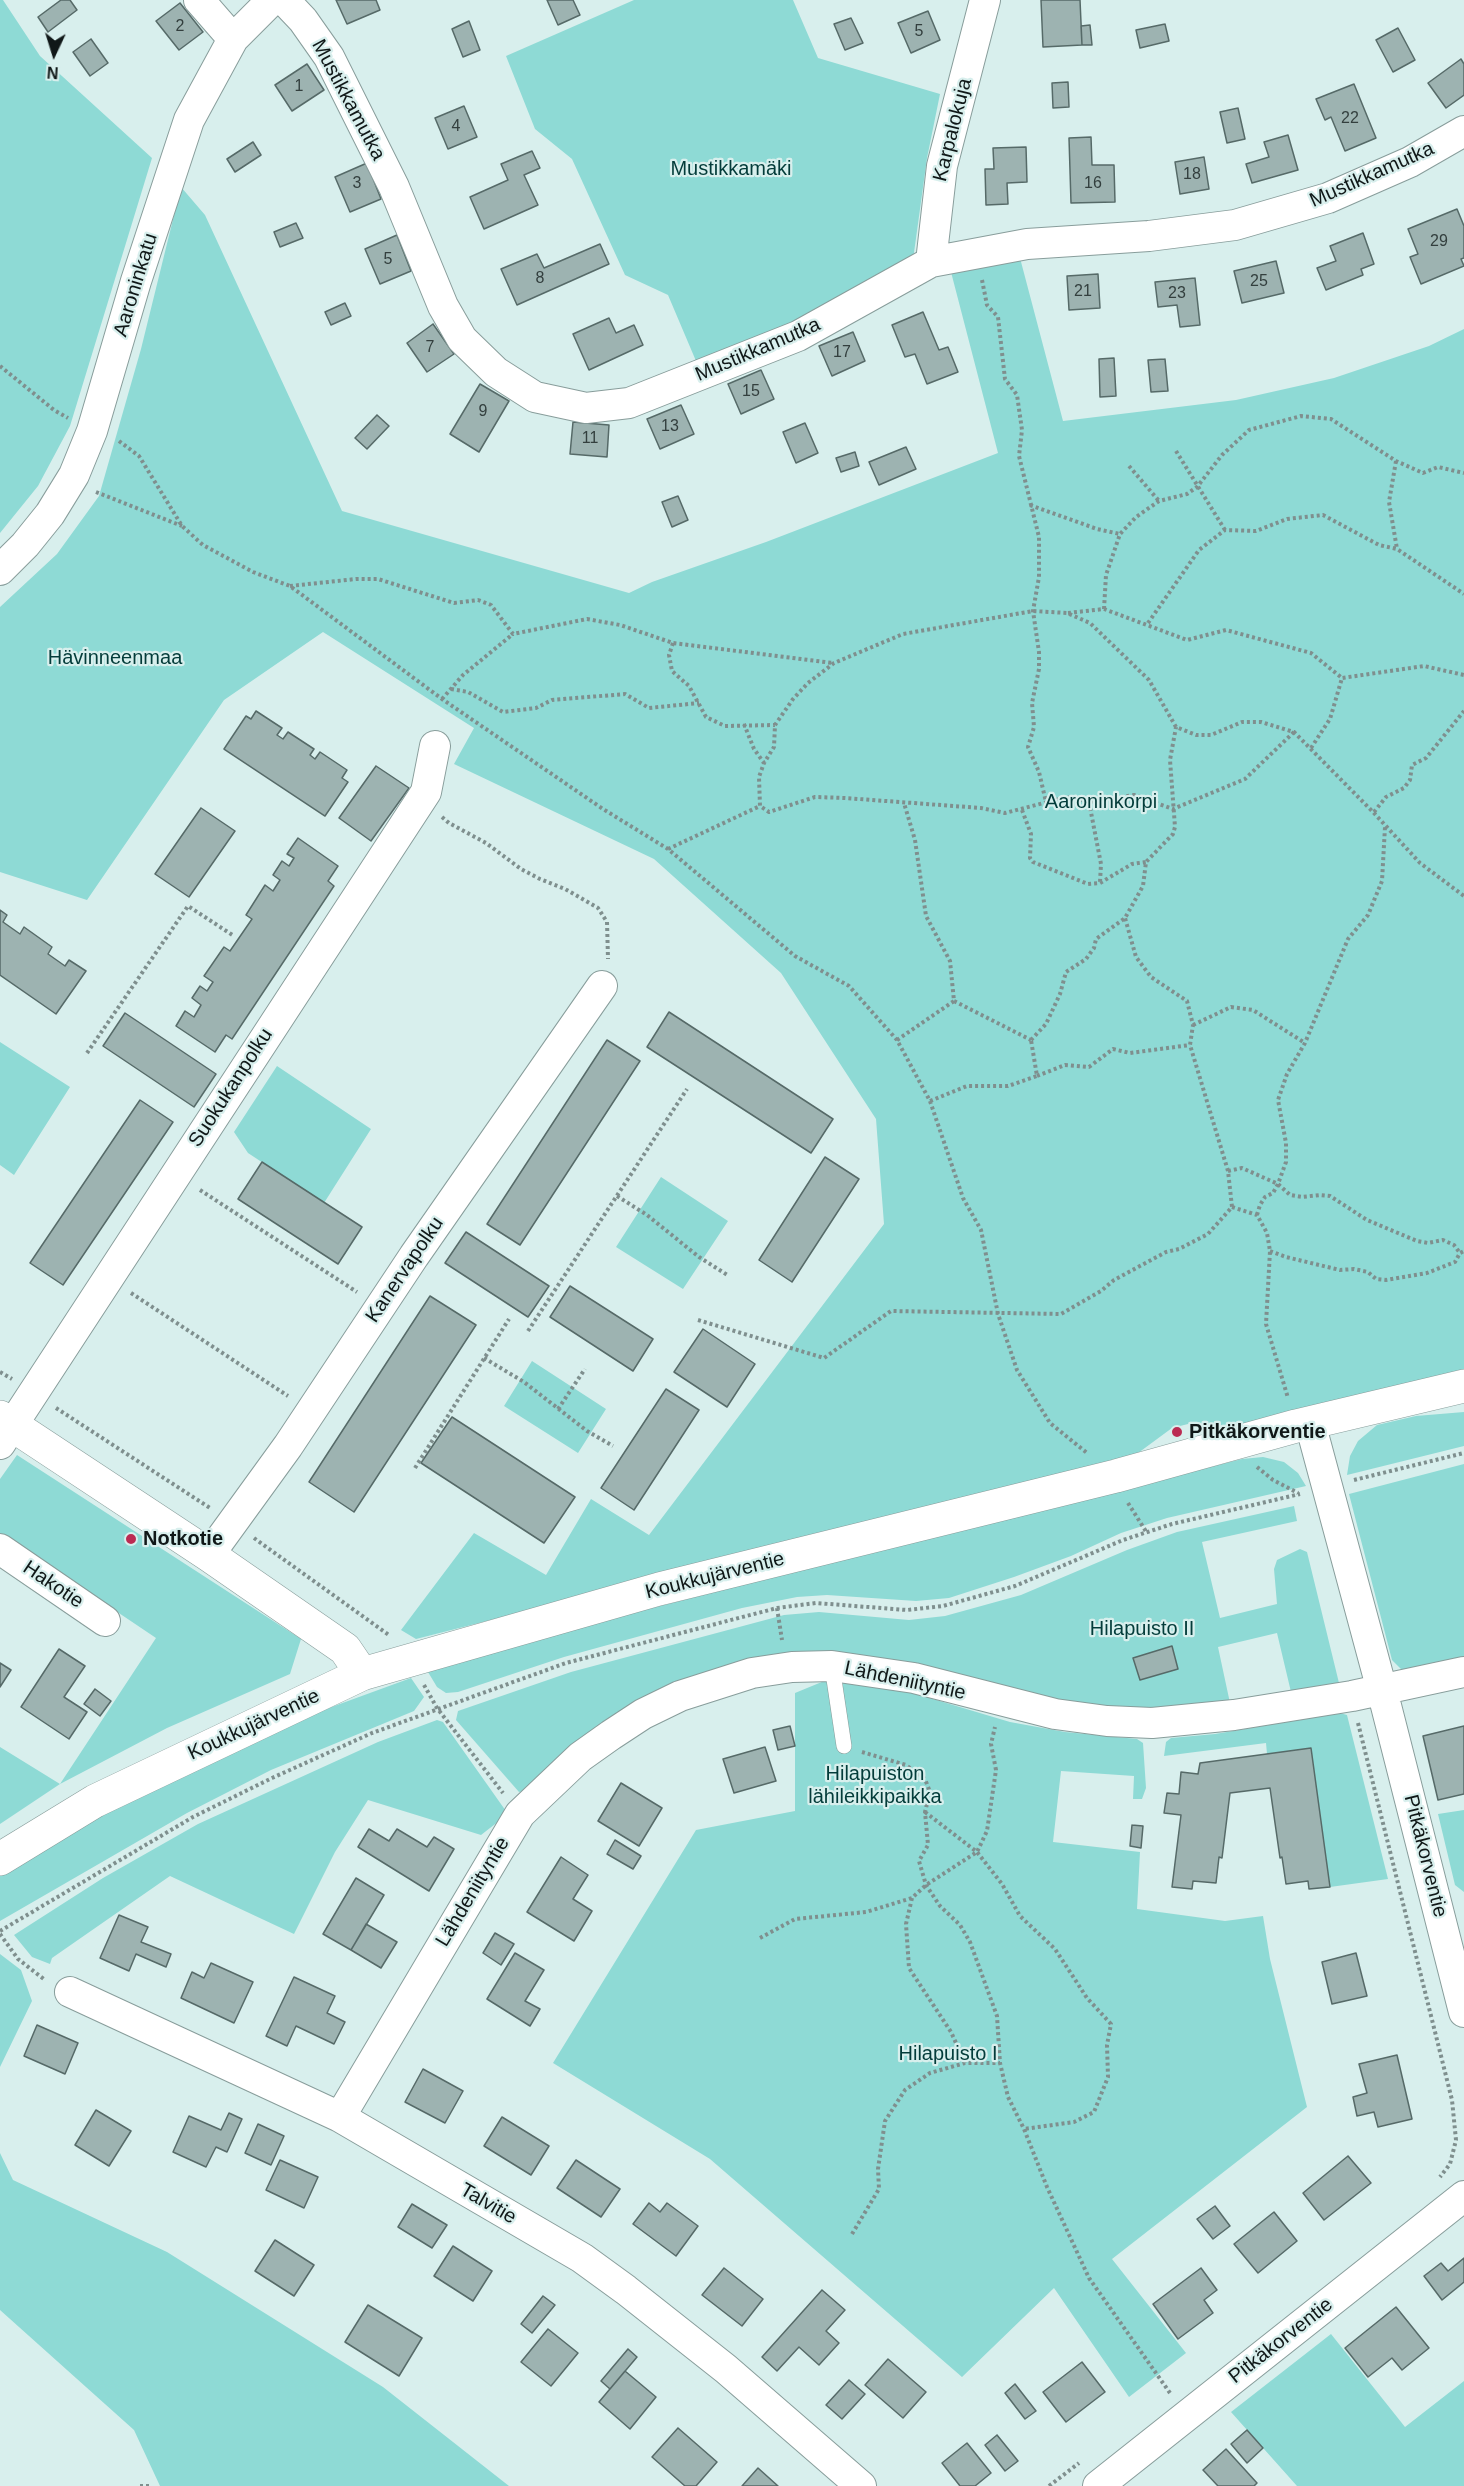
<!DOCTYPE html>
<html>
<head>
<meta charset="utf-8">
<style>
  body { margin:0 }
  #map { position:relative; width:1464px; height:2486px; overflow:hidden; background:#d8efed; font-family:Helvetica,sans-serif }
  canvas { display:block }
  .north { position:absolute; left:24px; top:24px; width:60px; height:60px; -webkit-text-stroke:4px #d8efed; paint-order:stroke; rotate:184deg; font-size:16px; font-weight:700; line-height:24px; text-align:center; color:#101818 }
  .north::after { content:''; display:block; margin:auto; width:21px; height:27px; background:#101818; clip-path:polygon(50% 0,100% 100%,50% 72%,0 100%) }
</style>
</head>
<body>
<div id="map">
<canvas width="1464" height="2486"></canvas>
<div class="north">N</div>
</div>
<script>
const context = document.querySelector('canvas').getContext('2d');
context.lineJoin = 'round';
function paint(path, color) {
  context.fillStyle = color;
  context.fill(path, 'evenodd');
}
function toPath(rows) {
  const path = new Path2D();
  for (const r of rows) {
    path.moveTo(r[0], r[1]);
    for (let i = 2; i < r.length; i += 2) path.lineTo(r[i], r[i + 1]);
  }
  return path;
}
function trace(path, color, width, dash) {
  context.strokeStyle = color;
  context.lineWidth = width;
  context.lineCap = dash ? 'butt' : 'round';
  context.setLineDash(dash || []);
  context.stroke(path);
}
function label(font, color, halo, rows, align = 'center') {
  context.font = font + ' Helvetica,sans-serif';
  context.lineWidth = 4.5;
  context.setLineDash([]);
  context.textBaseline = 'middle';
  context.strokeStyle = halo;
  context.fillStyle = color;
  for (const [text, x, y, turn = 0] of rows) {
    context.save();
    context.translate(x, y);
    context.rotate((+turn || 0) * Math.PI / 180);
    context.textAlign = isNaN(turn) ? turn : align;
    if (halo) context.strokeText(text, 0, 0);
    context.fillText(text, 0, 0);
    context.restore();
  }
}
const green = toPath([
  [0,0,3,0,40,56,152,158,70,426,38,486,0,533],
  [634,0,793,0,818,58,940,94,927,158,913,260,846,296,781,327,696,361,668,295,625,275,572,159,535,129,506,56],
  [181,187,205,215,342,511,629,593,652,582,766,542,998,453,951,272,1020,258,1063,421,1236,400,1334,378,1429,346,1464,329,1464,1369,1254,1422,1222,1426,1188,1424,1172,1428,1134,1456,416,1639,401,1630,474,1533,546,1575,591,1499,649,1535,884,1224,876,1119,781,973,654,859,454,764,474,728,323,632,224,700,87,900,0,872,0,607,57,554,99,496,141,349],
  [0,1042,70,1087,14,1175,0,1165],
  [277,1066,371,1129,324,1203,248,1153,234,1132],
  [661,1177,728,1221,683,1289,616,1247],
  [532,1361,606,1409,578,1453,504,1406],
  [1464,1412,1464,1446,1347,1475,1350,1456,1358,1441,1377,1425,1416,1416],
  [17,1455,301,1639,290,1674,167,1728,60,1784,0,1824,0,1747,60,1784,156,1638,0,1533,0,1479],
  [1263,1457,1284,1462,1298,1473,1306,1486,1167,1518,1121,1533,1071,1556,1014,1577,949,1598,916,1601,827,1595,797,1597,742,1608,564,1657,458,1692,446,1693,437,1687,428,1672,640,1611,1242,1459],
  [1464,1464,1464,1660,1414,1671,1401,1669,1392,1660,1349,1494],
  [1294,1506,1297,1521,1202,1542,1220,1618,1277,1604,1274,1569,1277,1560,1300,1549,1307,1552,1339,1683,1291,1692,1277,1633,1218,1647,1230,1703,1177,1708,1097,1706,737,1667,530,1790,519,1792,456,1720,458,1711,571,1672,784,1615,819,1612,909,1620,945,1616,1021,1595,1127,1550,1177,1532],
  [411,1678,424,1697,414,1711,271,1770,187,1813,0,1921,0,1876,36,1853,122,1803,307,1716],
  [829,1679,886,1685,1010,1722,1065,1732,1137,1739,1143,1743,1146,1788,1142,1799,1133,1799,1134,1776,1061,1771,1053,1842,1140,1852,1137,1909,1225,1921,1263,1916,1270,1959,1307,2107,1112,2259,1186,2353,1129,2397,1054,2288,962,2377,710,2159,553,2063,696,1830,795,1811,795,1693],
  [1340,1713,1347,1715,1388,1879,1330,1887,1311,1748,1267,1754,1266,1743,1164,1756,1166,1742,1171,1738,1215,1734],
  [437,1720,443,1722,508,1814,481,1835,368,1800,335,1852,294,1934,170,1876,52,1958,50,1964,32,1957,14,1935,103,1878,198,1824,378,1742],
  [1464,1810,1464,1892,1455,1885,1438,1814],
  [0,1954,21,1970,32,2001,0,2067],
  [0,2153,13,2180,167,2252,383,2387,509,2486,160,2486,134,2430,0,2310],
  [1331,2334,1405,2427,1464,2381,1464,2486,1297,2486,1231,2412]
]);
const building = toPath([
  [61,0,70,0,77,10,48,32,38,17,61,0],
  [336,0,376,0,380,10,347,24,336,0],
  [547,0,573,0,580,15,558,25,547,0],
  [1041,0,1080,0,1082,45,1043,47,1041,0],
  [180,3,203,32,179,50,156,21,180,3],
  [928,11,940,40,911,53,898,23,928,11],
  [851,18,863,43,845,50,834,24,851,18],
  [469,21,480,50,463,57,452,29,469,21],
  [1165,24,1169,41,1140,48,1136,30,1165,24],
  [1090,25,1092,45,1082,45,1081,26,1090,25],
  [1398,28,1415,60,1393,72,1376,40,1398,28],
  [91,39,108,63,90,76,73,52,91,39],
  [1461,59,1464,64,1464,95,1446,108,1428,83,1461,59],
  [307,64,324,90,292,111,275,85,307,64],
  [1068,82,1069,107,1053,108,1052,83,1068,82],
  [1354,84,1376,138,1345,151,1331,117,1325,120,1316,99,1354,84],
  [464,106,477,137,448,149,435,118,464,106],
  [1238,108,1245,139,1227,143,1220,112,1238,108],
  [1288,135,1298,170,1252,183,1246,164,1269,157,1264,142,1288,135],
  [1091,137,1092,165,1114,165,1115,202,1071,203,1069,138,1091,137],
  [253,142,261,155,235,172,227,159,253,142],
  [1026,147,1027,182,1007,183,1008,204,986,205,985,169,994,169,993,148,1026,147],
  [532,151,540,168,524,175,538,205,484,229,470,197,508,180,501,164,532,151],
  [1204,157,1209,189,1180,194,1175,162,1204,157],
  [367,163,381,199,350,212,335,177,367,163],
  [1457,209,1464,226,1464,258,1461,259,1464,266,1421,284,1410,257,1418,254,1408,229,1457,209],
  [296,223,303,238,280,247,274,232,296,223],
  [1363,233,1374,264,1361,269,1363,275,1326,290,1317,268,1336,261,1330,246,1363,233],
  [397,235,411,271,380,284,365,249,397,235],
  [600,244,609,264,517,305,501,269,537,254,544,268,600,244],
  [1276,261,1284,293,1242,303,1234,271,1276,261],
  [1098,274,1100,308,1069,310,1067,276,1098,274],
  [1195,278,1200,325,1180,327,1177,305,1158,307,1155,282,1195,278],
  [345,303,351,316,331,325,325,312,345,303],
  [923,312,939,350,948,347,958,372,927,384,915,354,905,357,892,325,923,312],
  [609,318,616,333,634,325,643,345,589,370,573,334,609,318],
  [433,324,454,354,427,372,407,343,433,324],
  [853,332,865,361,832,376,819,346,853,332],
  [1114,358,1116,396,1100,397,1099,359,1114,358],
  [1165,359,1168,391,1151,392,1148,360,1165,359],
  [761,370,774,399,741,414,728,384,761,370],
  [480,384,509,401,479,452,450,434,480,384],
  [681,405,694,434,660,449,647,419,681,405],
  [377,415,389,426,367,449,355,438,377,415],
  [573,422,609,425,607,457,570,454,573,422],
  [805,423,818,453,796,463,783,432,805,423],
  [906,447,916,469,879,485,869,462,906,447],
  [855,452,859,466,841,472,836,458,855,452],
  [678,496,688,520,672,527,662,502,678,496],
  [256,711,282,728,277,735,283,739,288,732,314,749,310,755,315,759,320,752,347,770,342,778,348,782,325,816,224,749,246,716,251,719,256,711],
  [376,766,409,788,371,841,339,818,376,766],
  [201,808,235,831,189,897,155,874,201,808],
  [298,838,338,866,328,881,334,886,232,1039,226,1035,215,1052,176,1026,185,1011,194,1017,201,1005,192,998,200,986,207,991,213,982,204,976,224,947,230,951,252,919,246,915,265,885,273,891,280,880,273,875,282,861,289,866,294,858,287,854,298,838],
  [0,910,7,915,3,922,20,934,24,927,52,947,48,954,65,966,69,960,86,971,56,1014,0,975,0,910],
  [669,1012,833,1119,811,1153,647,1047,669,1012],
  [125,1013,216,1074,194,1107,103,1046,125,1013],
  [607,1040,640,1061,520,1245,487,1224,607,1040],
  [140,1100,173,1122,63,1285,30,1263,140,1100],
  [825,1157,859,1179,792,1282,759,1260,825,1157],
  [262,1162,362,1227,338,1264,238,1199,262,1162],
  [466,1232,549,1286,528,1317,445,1263,466,1232],
  [570,1286,653,1339,633,1371,550,1317,570,1286],
  [430,1296,476,1325,354,1512,309,1482,430,1296],
  [703,1329,755,1364,727,1407,674,1372,703,1329],
  [666,1389,699,1410,634,1510,601,1488,666,1389],
  [452,1417,575,1497,544,1543,421,1463,452,1417],
  [1172,1646,1178,1669,1140,1680,1133,1658,1172,1646],
  [59,1649,85,1666,64,1697,87,1712,69,1739,21,1707,59,1649],
  [0,1663,11,1670,0,1687,0,1663],
  [95,1689,111,1701,100,1716,84,1704,95,1689],
  [790,1726,795,1746,778,1750,773,1730,790,1726],
  [1464,1726,1464,1794,1438,1800,1423,1736,1464,1726],
  [765,1747,776,1781,734,1793,723,1759,765,1747],
  [1311,1748,1330,1887,1309,1889,1308,1881,1286,1884,1282,1857,1280,1858,1270,1788,1230,1793,1222,1858,1219,1857,1216,1883,1193,1881,1192,1889,1172,1887,1181,1815,1164,1813,1167,1793,1179,1794,1181,1772,1198,1774,1200,1763,1311,1748],
  [621,1783,662,1808,639,1846,598,1821,621,1783],
  [1132,1825,1143,1826,1141,1848,1130,1846,1132,1825],
  [369,1829,389,1841,397,1829,427,1847,434,1837,454,1849,429,1891,358,1847,369,1829],
  [615,1840,641,1856,633,1869,607,1854,615,1840],
  [561,1857,588,1875,573,1899,592,1911,574,1941,527,1912,561,1857],
  [356,1878,384,1895,351,1950,323,1934,356,1878],
  [119,1915,148,1927,141,1942,171,1954,166,1967,136,1954,129,1971,100,1958,119,1915],
  [366,1924,397,1942,381,1968,351,1950,366,1924],
  [495,1933,514,1944,501,1965,483,1953,495,1933],
  [515,1953,544,1970,525,2001,540,2009,530,2026,487,1999,515,1953],
  [1356,1953,1367,1996,1332,2004,1322,1962,1356,1953],
  [211,1963,253,1982,234,2023,181,1998,192,1972,204,1978,211,1963],
  [294,1977,335,1996,327,2013,345,2022,334,2044,296,2026,287,2046,266,2036,294,1977],
  [37,2025,78,2043,65,2074,24,2056,37,2025],
  [1397,2055,1412,2119,1378,2127,1374,2112,1357,2116,1353,2097,1367,2093,1359,2064,1397,2055],
  [423,2069,463,2091,445,2123,405,2102,423,2069],
  [96,2110,131,2131,109,2166,75,2145,96,2110],
  [229,2113,242,2119,227,2152,216,2147,206,2167,173,2152,189,2116,221,2130,229,2113],
  [502,2117,549,2146,531,2175,484,2146,502,2117],
  [258,2124,284,2136,271,2165,245,2153,258,2124],
  [1348,2156,1371,2183,1324,2220,1303,2193,1348,2156],
  [280,2160,318,2177,304,2208,266,2190,280,2160],
  [576,2160,620,2189,601,2217,557,2188,576,2160],
  [649,2203,660,2212,667,2203,698,2226,676,2256,633,2224,649,2203],
  [412,2204,447,2225,432,2248,398,2227,412,2204],
  [1215,2206,1230,2226,1213,2239,1197,2219,1215,2206],
  [1274,2212,1297,2241,1258,2273,1234,2244,1274,2212],
  [275,2240,314,2265,294,2296,255,2271,275,2240],
  [453,2246,492,2271,473,2301,434,2276,453,2246],
  [1464,2258,1464,2282,1442,2300,1424,2276,1441,2263,1448,2271,1464,2258],
  [724,2268,763,2299,742,2326,702,2295,724,2268],
  [1201,2268,1217,2290,1204,2300,1213,2313,1178,2339,1153,2304,1201,2268],
  [822,2290,845,2310,826,2331,839,2343,819,2365,799,2347,777,2371,762,2357,822,2290],
  [543,2296,555,2305,532,2333,521,2324,543,2296],
  [368,2305,422,2338,399,2376,345,2342,368,2305],
  [1396,2307,1429,2348,1402,2370,1392,2358,1368,2377,1345,2348,1396,2307],
  [548,2329,578,2353,551,2386,521,2362,548,2329],
  [628,2349,637,2357,610,2389,601,2381,628,2349],
  [888,2359,926,2392,903,2418,865,2385,888,2359],
  [1082,2362,1105,2392,1066,2422,1043,2392,1082,2362],
  [625,2371,656,2397,630,2429,599,2402,625,2371],
  [849,2380,865,2394,842,2419,826,2405,849,2380],
  [1015,2384,1036,2411,1025,2419,1005,2393,1015,2384],
  [678,2428,717,2462,696,2486,685,2486,652,2457,678,2428],
  [1247,2430,1263,2448,1247,2463,1231,2444,1247,2430],
  [997,2435,1018,2461,1005,2471,985,2445,997,2435],
  [967,2443,991,2473,975,2486,960,2486,942,2463,967,2443],
  [1226,2449,1257,2483,1254,2486,1218,2486,1203,2470,1226,2449],
  [758,2468,778,2486,742,2486,758,2468]
]);
const path = toPath([
  [982,280,987,305,998,317,1005,379,1017,395,1022,430,1019,456,1039,537,1039,577,1033,611,1039,652,1039,669,1032,703,1034,727,1028,747,1039,772,1046,802],
  [0,366,54,410,68,418],
  [119,441,139,456,182,526,203,545,253,572,290,586,442,699,603,809,668,849,795,956,849,986,897,1040,930,1101,963,1198,981,1230,998,1314,1017,1370,1050,1423,1087,1453],
  [1176,451,1225,530],
  [1396,461,1389,502,1397,549],
  [1129,466,1159,501],
  [96,492,182,526],
  [1030,505,1097,529,1120,534],
  [290,586,356,579,378,579,454,603,478,600,491,605,513,634,587,619,620,625,673,643,833,663],
  [1104,609,1106,575,1120,534,1136,517,1159,501,1187,494,1197,487,1222,455,1249,430,1301,416,1331,419,1396,461,1423,473,1438,467,1464,473],
  [1068,613,1104,609,1187,640,1226,630,1311,653,1342,678],
  [1148,623,1199,550,1225,530,1256,531,1287,519,1323,515,1379,545,1397,549,1464,594],
  [673,643,669,655,672,671,689,686,706,717,725,726,775,725],
  [451,689,468,692,503,712,536,708,552,700,625,694,649,708,699,703],
  [442,699,463,675,513,634],
  [744,724,754,749,764,763],
  [1294,732,1245,779,1173,809,1134,795,1089,802,1067,797,1005,813,981,808,845,798,815,797,769,812,760,806,759,777,764,763,774,747,775,725,793,699,808,683,834,663,903,634,1033,611,1067,613,1090,623,1149,680,1176,727,1196,735,1211,735,1242,722,1261,722,1294,732,1373,812,1420,863,1464,896],
  [1311,748,1330,719,1342,678,1424,666,1464,675],
  [1089,802,1101,864,1100,882],
  [1022,810,1031,834,1030,858,1033,862,1088,884,1100,883,1132,864,1146,862],
  [1374,812,1386,797,1404,788,1410,780,1412,765,1426,758,1464,711],
  [442,817,449,823,486,843,521,869,540,879,565,889,598,908,607,922,608,959],
  [668,849,760,806],
  [954,1001,1031,1040],
  [1193,1025,1231,1007,1253,1010,1305,1043],
  [897,1040,954,1001,950,961,926,916,915,840,904,803],
  [1031,1040,1046,1024,1060,994,1066,972,1086,959,1094,948,1096,939,1125,918,1143,886,1146,862,1173,834,1175,827,1170,760,1176,727],
  [87,1053,188,906,234,936],
  [1037,1076,1065,1065,1089,1067,1113,1049,1130,1053,1190,1045],
  [930,1101,967,1086,1008,1086,1037,1076,1031,1040],
  [1228,1171,1242,1168,1278,1184,1290,1195,1302,1197,1320,1195,1330,1196,1367,1220,1417,1241,1428,1243,1443,1240,1454,1245,1460,1253],
  [200,1190,357,1292],
  [617,1196,647,1215,699,1257,729,1276],
  [1232,1207,1257,1215,1267,1233,1270,1251,1266,1324,1288,1398],
  [1257,1215,1260,1205,1265,1197,1273,1193,1278,1184,1286,1162,1286,1143,1278,1100,1287,1074,1305,1043,1348,939,1368,915,1382,881,1385,827],
  [1270,1251,1286,1257,1340,1270,1354,1269,1368,1272,1376,1279,1386,1280,1427,1273,1455,1262,1460,1253,1464,1251],
  [131,1293,288,1396],
  [698,1320,824,1358,891,1311,1061,1314,1101,1291,1114,1280,1166,1252,1179,1249,1208,1234,1232,1207,1228,1171,1190,1045,1193,1025,1187,1001,1151,977,1136,957,1125,918],
  [528,1331,687,1089],
  [484,1358,524,1382,587,1431,613,1446],
  [0,1372,12,1379],
  [56,1408,210,1508],
  [558,1409,585,1369],
  [1257,1467,1273,1480,1298,1493],
  [415,1468,509,1319],
  [1354,1480,1464,1453],
  [1128,1503,1147,1533],
  [254,1538,389,1635],
  [777,1608,782,1640],
  [424,1685,437,1708,503,1793],
  [1358,1723,1452,2100,1456,2140,1450,2164,1440,2177],
  [862,1752,906,1765,925,1779,930,1792,925,1812,928,1845,919,1861,926,1885,940,1906,960,1925,970,1942,997,2016,1000,2063,1008,2097,1024,2129,1047,2187,1089,2278,1170,2393],
  [925,1812,977,1852,1002,1884,1020,1916,1055,1949,1087,1998,1111,2024,1107,2045,1108,2077,1094,2112,1074,2122,1024,2129],
  [912,1898,906,1924,909,1968,951,2032,965,2063],
  [0,1931,193,1817,272,1778,372,1733,566,1663,777,1608,816,1603,907,1610,943,1606,1015,1586,1123,1540,1172,1524,1300,1494],
  [0,1934,18,1959,45,1980],
  [760,1938,795,1919,866,1912,912,1898,926,1885,977,1852,987,1831,996,1770,991,1744,995,1727],
  [852,2234,879,2189,878,2169,885,2121,905,2090,930,2073,965,2063,1000,2063],
  [140,2486,152,2486],
  [1049,2486,1079,2463]
]);
const lane = toPath([
  [832,1666,844,1746]
]);
const street = toPath([
  [199,0,233,39],
  [284,0,303,20,329,57,394,187,443,306,462,339,496,372,535,397,586,408,629,403,798,336,931,262,1027,244,1149,236,1235,225,1328,198,1410,162,1464,131],
  [931,262,942,166,985,0],
  [0,570,25,545,50,514,74,475,92,431,136,281,189,120,233,39,272,0],
  [1310,1423,1382,1690,1464,2012],
  [0,1444,426,792,435,746],
  [0,1549,105,1621],
  [209,1555,288,1446,414,1256,602,986],
  [70,1992,340,2117,582,2258,626,2290,726,2369,861,2486],
  [340,2117,520,1814,580,1757,611,1735,643,1714,680,1696,752,1673,792,1667,832,1666,914,1678,1055,1714,1107,1721,1152,1723,1234,1715,1352,1696,1464,1672],
  [1098,2486,1464,2196]
]);
const secondary = toPath([
  [0,1417,209,1555,345,1649,362,1674],
  [0,1859,95,1801,362,1674,659,1589,1116,1476,1296,1426,1464,1386]
]);
const markers = [
  [1177,1432,6,"#bb2b53"],
  [131,1539,6,"#bb2b53"]
];
const numberNames = [
  ["2",180,27],
  ["5",919,32],
  ["1",299,87],
  ["22",1350,119],
  ["4",456,127],
  ["18",1192,175],
  ["3",357,184],
  ["16",1093,184],
  ["29",1439,242],
  ["5",388,260],
  ["8",540,279],
  ["25",1259,282],
  ["21",1083,292],
  ["23",1177,294],
  ["7",430,348],
  ["17",842,353],
  ["15",751,392],
  ["9",483,412],
  ["13",670,427],
  ["11",590,439]
];
const streetNames = [
  ["Mustikkamutka",348,100,62],
  ["Karpalokuja",953,130,-76],
  ["Mustikkamutka",1372,175,-24],
  ["Aaroninkatu",136,285,-73],
  ["Mustikkamutka",758,350,-23],
  ["Suokukanpolku",231,1088,-57],
  ["Kanervapolku",405,1270,-56],
  ["Koukkujärventie",715,1576,-14],
  ["Hakotie",53,1585,34],
  ["Lähdeniityntie",905,1681,12],
  ["Koukkujärventie",254,1725,-25],
  ["Pitkäkorventie",1425,1856,76],
  ["Lähdeniityntie",473,1892,-59],
  ["Talvitie",488,2204,30],
  ["Pitkäkorventie",1281,2341,-38]
];
const parkNames = [
  ["Mustikkamäki",731,169],
  ["Hävinneenmaa",115,658],
  ["Aaroninkorpi",1101,802],
  ["Hilapuisto II",1142,1629],
  ["Hilapuiston",875,1774],
  ["lähileikkipaikka",875,1797],
  ["Hilapuisto I",948,2054]
];
const poiNames = [
  ["Pitkäkorventie",1189,1432],
  ["Notkotie",143,1539]
];
paint(green, '#8edad5');
paint(building, '#9db3b1');
trace(building, '#566a68', 1.5);
trace(lane, '#889d9b', 16);
trace(street, '#889d9b', 32);
trace(secondary, '#889d9b', 34);
trace(path, '#7f8f8e', 4, [3, 3]);
trace(lane, '#fff', 15);
trace(street, '#fff', 30);
trace(secondary, '#fff', 33);
for (const [x, y, r, color] of markers) {
  const dot = new Path2D();
  dot.arc(x, y, r, 0, 2 * Math.PI);
  context.fillStyle = color;
  context.fill(dot);
  trace(dot, '#d8efed', 2);
}
label('16px', '#333f3e', null, numberNames);
label('20px', '#101818', '#d8efed', streetNames);
label('20px', '#033c3a', '#d8efed', parkNames);
label('bold 20px', '#101818', '#d8efed', poiNames, 'left');
</script>
</body>
</html>
